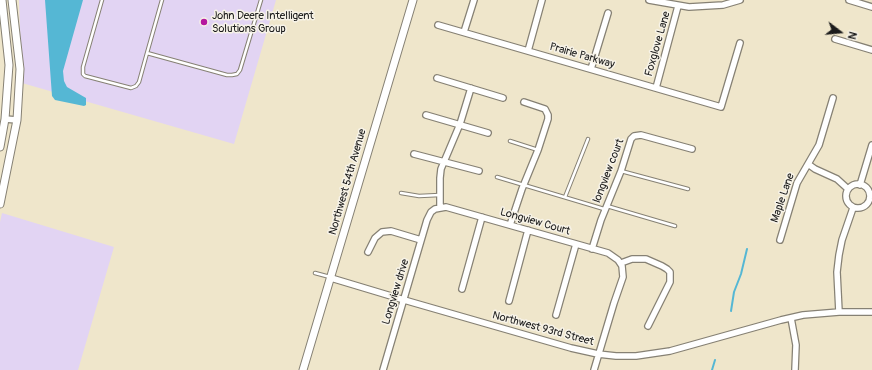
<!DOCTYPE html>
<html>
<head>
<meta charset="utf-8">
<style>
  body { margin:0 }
  #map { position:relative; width:872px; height:370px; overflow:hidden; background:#efe6cb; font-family:Pangolin,sans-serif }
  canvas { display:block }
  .north { position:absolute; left:820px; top:12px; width:40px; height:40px; -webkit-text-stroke:3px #f7f3e8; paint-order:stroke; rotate:106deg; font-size:11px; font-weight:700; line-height:16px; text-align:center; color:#1c1c1c }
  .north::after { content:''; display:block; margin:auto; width:14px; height:18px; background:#1c1c1c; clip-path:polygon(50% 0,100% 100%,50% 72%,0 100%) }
</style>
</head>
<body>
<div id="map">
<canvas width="872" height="370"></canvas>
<div class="north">N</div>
</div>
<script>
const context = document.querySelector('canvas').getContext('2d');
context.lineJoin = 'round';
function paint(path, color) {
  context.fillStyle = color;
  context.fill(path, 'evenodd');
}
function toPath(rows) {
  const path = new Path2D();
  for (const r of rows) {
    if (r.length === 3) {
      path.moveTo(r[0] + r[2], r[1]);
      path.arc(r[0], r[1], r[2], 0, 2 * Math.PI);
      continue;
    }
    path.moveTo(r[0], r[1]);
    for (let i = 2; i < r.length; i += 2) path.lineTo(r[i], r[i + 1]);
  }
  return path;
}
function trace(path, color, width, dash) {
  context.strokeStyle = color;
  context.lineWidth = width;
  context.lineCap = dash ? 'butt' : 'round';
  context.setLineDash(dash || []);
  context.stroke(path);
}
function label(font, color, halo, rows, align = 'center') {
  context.font = font + ' Pangolin,sans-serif';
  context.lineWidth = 3;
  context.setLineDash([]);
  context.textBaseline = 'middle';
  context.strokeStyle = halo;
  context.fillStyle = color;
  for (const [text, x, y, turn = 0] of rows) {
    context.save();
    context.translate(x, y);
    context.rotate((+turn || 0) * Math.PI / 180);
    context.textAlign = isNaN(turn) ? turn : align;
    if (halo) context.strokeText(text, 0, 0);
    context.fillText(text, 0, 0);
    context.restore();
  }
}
const built = toPath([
  [19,0,276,0,234,144,22,83],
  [2,213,114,247,78,370,0,370,0,222]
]);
const water = toPath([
  [45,0,83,0,63,71,64,81,67,87,86,98,86,105,84,106,55,100,52,96]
]);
const stream = toPath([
  [731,311,734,292,741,274,747,249],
  [712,370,715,360]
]);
const service = toPath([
  [102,0,83,67,83,74,85,76,131,88,136,86,139,82,147,53,227,75,232,75,237,74,240,70,261,0],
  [147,53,162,0],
  [510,141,538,150],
  [621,171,688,189],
  [497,177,604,209],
  [401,193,419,196,440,195],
  [565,197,588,139],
  [607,206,675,226],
  [315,273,330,277]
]);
const minor = toPath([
  [649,0,689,7,723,5,740,0],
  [849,0,872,7],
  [438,25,721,107,740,43],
  [464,32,474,0],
  [835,39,872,50],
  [528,51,542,0],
  [591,69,608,13],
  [437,78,503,98],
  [656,88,678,6],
  [426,115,488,133],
  [5,119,17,120],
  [414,154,479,171],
  [808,164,815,169,837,179,848,189],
  [858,196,12],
  [860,185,872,145],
  [440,207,440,178,441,169,460,124,471,88],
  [510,225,522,189,538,150,548,119,548,115,545,109,524,102],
  [780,240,797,183,819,145,833,98],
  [592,249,601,220,621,171,631,139,634,136,641,135,692,149],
  [368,252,375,238,382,232,391,231,421,240],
  [621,263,632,259,646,259,662,266,667,269,670,272,670,282,648,326],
  [331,278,411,302,571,348,598,354,616,356,636,356,670,351,781,320,803,315,839,312,872,312],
  [462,289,482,217],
  [509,301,528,230],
  [839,312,837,272,839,255,842,240,853,208],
  [556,315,576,244],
  [791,318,796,345,795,370],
  [383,370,427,220,431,212,435,209,446,207,608,253,618,260,622,266,623,277,614,303,594,370]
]);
const tertiary = toPath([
  [0,147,5,119,9,65,2,0],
  [0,204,17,120,20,69,12,0],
  [303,370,413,0]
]);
const markers = [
  [204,22,4,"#b5179e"]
];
const poiNames = [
  ["John Deere Intelligent",212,16],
  ["Solutions Group",212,29]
];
const streetNames = [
  ["Foxglove Lane",658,44,-74],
  ["Prairie Parkway",582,56,16],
  ["longview court",609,171,-69],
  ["Northwest 54th Avenue",348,182,-74],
  ["Maple Lane",783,198,-71],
  ["Longview Court",535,222,16],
  ["Longview drive",396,292,-73],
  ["Northwest 93rd Street",543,329,15]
];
paint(built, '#e2d4f3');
paint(water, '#55b7d4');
trace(stream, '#55b7d4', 2);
trace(service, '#868174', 4.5);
trace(minor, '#868174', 8);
trace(tertiary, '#868174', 9);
trace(service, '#fff', 2.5);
trace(minor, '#fff', 5.5);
trace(tertiary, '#fff', 7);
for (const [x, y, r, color] of markers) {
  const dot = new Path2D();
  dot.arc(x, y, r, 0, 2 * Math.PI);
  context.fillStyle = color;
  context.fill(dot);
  trace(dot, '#f7f3e8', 1.5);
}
label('11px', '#1c1c1c', '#f7f3e8', poiNames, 'left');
label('11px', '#1c1c1c', '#f7f3e8', streetNames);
</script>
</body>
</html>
